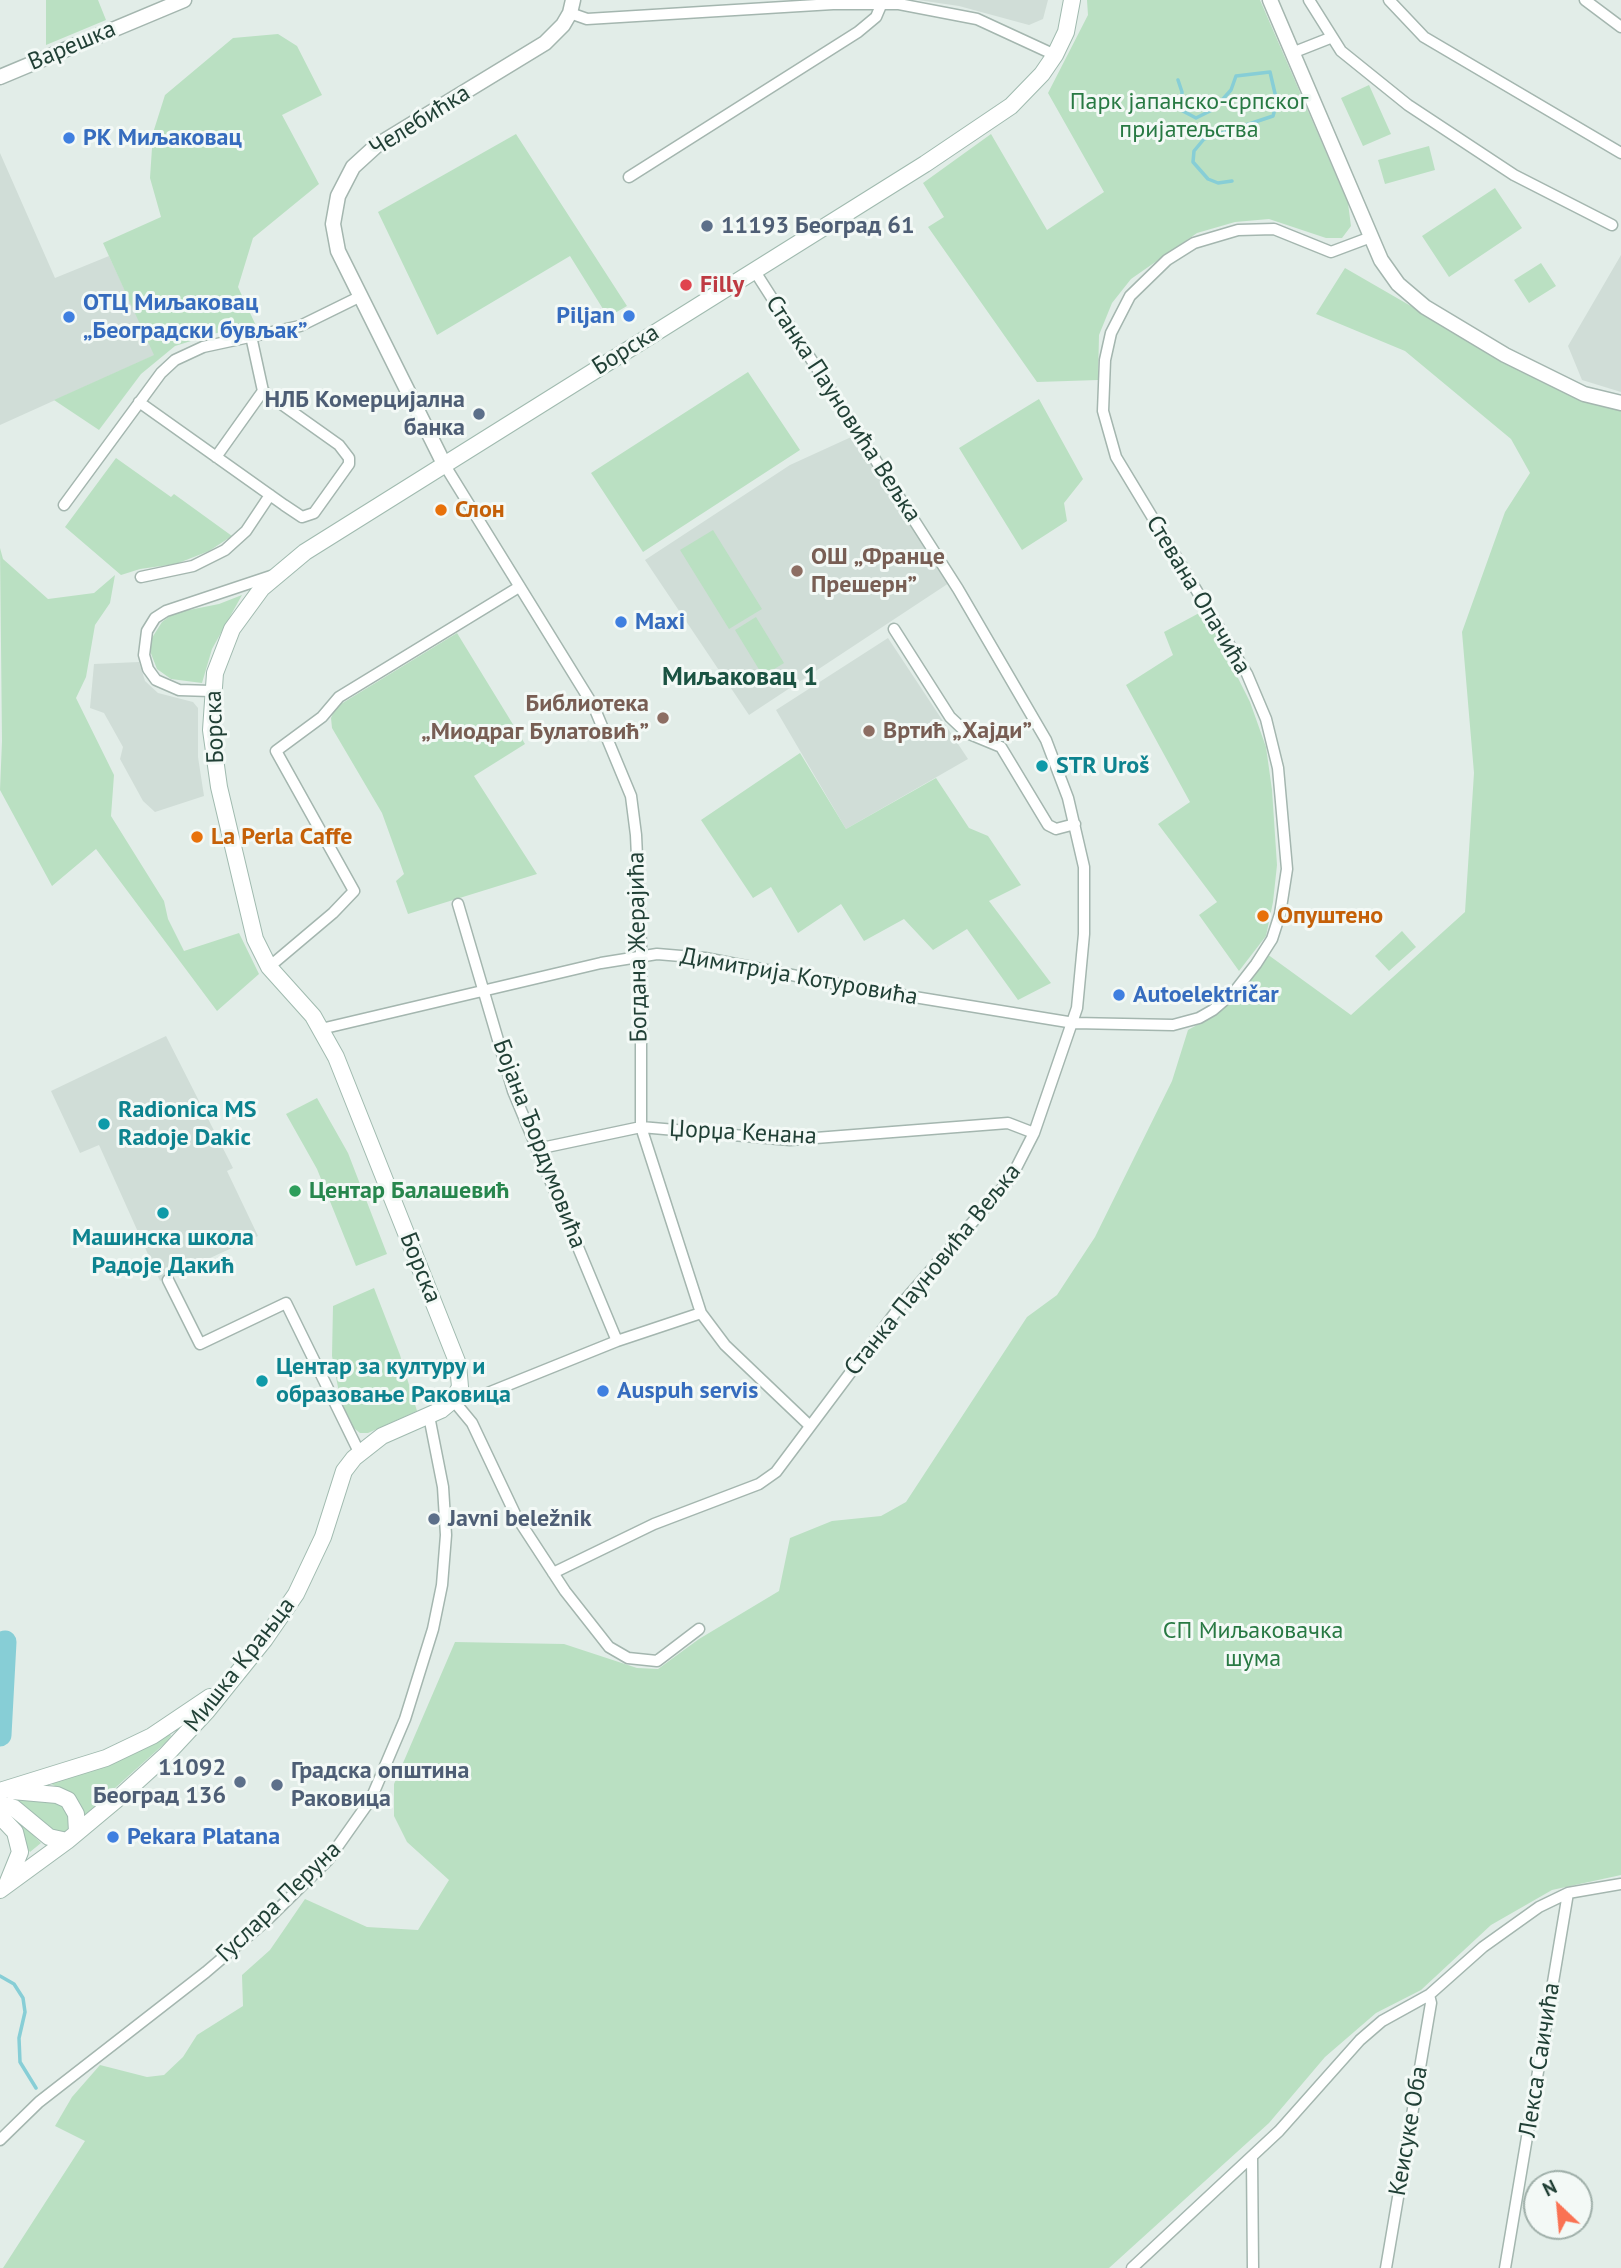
<!DOCTYPE html>
<html>
<head>
<meta charset="utf-8">
<style>
  body { margin:0 }
  #map { position:relative; width:1621px; height:2268px; overflow:hidden; background:#e2ede8; font-family:"PT Sans",sans-serif }
  canvas { display:block }
  .north { position:absolute; left:1523px; top:2170px; width:70px; height:70px; box-sizing:border-box; background:#f3f9f6; border:2px solid #9fafa9; border-radius:50%; rotate:334deg; font-size:19px; font-weight:700; line-height:28px; text-align:center; color:#214036 }
  .north::after { content:''; display:block; margin:auto; width:24px; height:32px; background:#fa7253; clip-path:polygon(50% 0,100% 100%,50% 72%,0 100%) }
</style>
</head>
<body>
<div id="map">
<canvas width="1621" height="2268"></canvas>
<div class="north">N</div>
</div>
<script>
const context = document.querySelector('canvas').getContext('2d');
context.lineJoin = 'round';
function paint(path, color) {
  context.fillStyle = color;
  context.fill(path, 'evenodd');
}
function toPath(rows) {
  const path = new Path2D();
  for (const r of rows) {
    path.moveTo(r[0], r[1]);
    for (let i = 2; i < r.length; i += 2) path.lineTo(r[i], r[i + 1]);
  }
  return path;
}
function trace(path, color, width, dash) {
  context.strokeStyle = color;
  context.lineWidth = width;
  context.lineCap = dash ? 'butt' : 'round';
  context.setLineDash(dash || []);
  context.stroke(path);
}
function label(font, color, halo, rows, align = 'center') {
  context.font = font + ' "PT Sans",sans-serif';
  context.lineWidth = 6;
  context.setLineDash([]);
  context.textBaseline = 'middle';
  context.strokeStyle = halo;
  context.fillStyle = color;
  for (const [text, x, y, turn = 0] of rows) {
    context.save();
    context.translate(x, y);
    context.rotate((+turn || 0) * Math.PI / 180);
    context.textAlign = isNaN(turn) ? turn : align;
    if (halo) context.strokeText(text, 0, 0);
    context.fillText(text, 0, 0);
    context.restore();
  }
}
const built = toPath([
  [918,0,1048,0,1043,19,1029,25,959,6],
  [0,153,55,278,109,256,155,355,0,425],
  [1621,255,1621,392,1582,380,1568,346],
  [860,433,949,583,749,715,645,560,790,465],
  [888,638,968,759,846,829,776,710],
  [139,662,145,681,158,693,193,702,198,708,198,757,204,796,155,812,143,801,120,759,123,747,104,713,90,708,94,664],
  [166,1036,233,1168,227,1171,258,1236,160,1281,99,1145,80,1153,51,1091]
]);
const green = toPath([
  [46,0,98,0,106,20,46,45],
  [1087,0,1260,0,1348,203,1351,226,1342,238,1326,238,1269,219,1235,222,1197,233,1131,279,1112,303,1099,335,1098,380,1037,382,928,227,944,217,923,183,991,134,1047,230,1104,192,1048,93,1088,15],
  [278,34,297,46,322,95,282,115,319,184,253,238,238,287,258,330,236,327,175,346,141,374,99,430,54,400,154,355,103,243,161,217,150,178,153,133,165,95,233,38],
  [1369,85,1391,134,1363,146,1341,98],
  [516,134,627,306,608,317,570,256,437,335,378,212],
  [1429,146,1435,170,1385,184,1378,160],
  [1495,188,1522,228,1449,277,1422,236],
  [1541,263,1556,286,1529,303,1514,280],
  [1345,268,1546,384,1621,411,1621,1875,1552,1890,1491,1925,1421,1990,1376,2013,1325,2057,1269,2123,1109,2268,3,2268,85,2141,55,2126,72,2097,100,2065,147,2077,164,2075,183,2057,197,2035,243,2006,242,1975,270,1950,305,1899,367,1927,418,1930,449,1880,407,1842,394,1816,394,1784,455,1642,564,1644,637,1668,658,1669,699,1639,779,1591,790,1538,832,1521,881,1516,906,1502,1027,1317,1057,1295,1095,1237,1172,1081,1188,1030,1218,1013,1244,990,1267,954,1351,1015,1465,912,1474,773,1462,632,1505,512,1530,473,1511,439,1405,351,1316,314],
  [748,372,800,450,643,552,591,473],
  [1039,399,1083,479,1064,503,1067,521,1022,550,959,448],
  [116,458,171,497,174,494,232,536,209,551,176,564,140,569,121,575,65,527],
  [713,530,762,609,729,629,680,550],
  [0,548,3,559,48,599,94,593,115,575,110,603,95,625,86,677,76,698,114,775,111,816,164,901,168,919,184,951,239,933,259,974,217,1011,96,849,52,886,0,790,2,741],
  [242,595,212,649,202,683,171,679,157,669,150,651,150,641,162,622,174,613,219,604],
  [1201,612,1208,618,1250,702,1266,747,1272,790,1277,865,1273,902,1266,936,1239,971,1199,915,1217,902,1158,824,1190,802,1126,685,1173,655,1164,632],
  [756,617,784,663,763,676,735,630],
  [457,633,525,744,474,776,537,874,408,914,396,881,404,874,382,813,332,728,331,718,336,707],
  [800,753,846,829,936,778,969,828,988,836,1021,885,989,901,1051,983,1018,1000,967,929,933,950,904,919,864,941,841,904,798,933,771,887,753,898,701,820],
  [1402,931,1416,947,1389,971,1375,956],
  [317,1098,348,1153,387,1254,356,1266,317,1169,286,1114],
  [374,1288,400,1355,417,1411,368,1433,360,1433,350,1425,341,1403,332,1356,333,1306],
  [169,1732,171,1736,164,1744,85,1815,72,1794,51,1784],
  [7,1796,53,1799,71,1811,69,1830,63,1833,47,1830],
  [24,1826,41,1843,30,1852,25,1846,22,1828]
]);
const stream = toPath([
  [1178,80,1182,92,1181,110,1196,118,1214,109,1231,90,1236,76,1270,72,1277,102,1273,116,1204,139,1194,151,1193,162,1208,179,1218,183,1232,181],
  [0,1976,14,1984,23,1998,25,2012,19,2038,20,2062,36,2088]
]);
const river = toPath([
  [0,1735,5,1642]
]);
const minor = toPath([
  [1309,0,1341,51,1408,105,1514,175,1612,225],
  [1389,0,1424,37,1621,153],
  [1585,0,1621,27],
  [570,13,587,19,833,4,899,4,977,19,1055,55],
  [1292,53,1330,38],
  [629,177,858,32,876,17,882,3],
  [139,402,284,505,302,517,314,513,349,464,349,458,339,445,263,391,251,336],
  [216,457,263,391],
  [444,464,594,707,631,796,636,835,641,945,641,1127,701,1313,725,1345,810,1426],
  [64,505,161,373,175,360,203,347,300,326,359,297],
  [141,577,193,566,225,550,246,531,270,495],
  [894,629,950,717,967,733,1001,747,1048,825,1056,829,1075,824],
  [211,691,179,690,156,680,148,669,144,655,147,631,155,618,166,611,271,576],
  [458,904,513,1091,617,1341],
  [269,967,333,913,354,891,276,751,322,717,339,697,519,587],
  [321,1029,601,963,657,954,705,958,853,987,1074,1023,1173,1025,1199,1018,1213,1010,1235,991,1256,964,1272,939,1280,914,1287,869,1278,768,1266,719,1247,674,1116,457,1103,411,1105,360,1111,333,1130,296,1167,260,1194,243,1238,230,1274,229,1331,252,1371,237],
  [537,1149,641,1127,790,1140,1008,1123,1034,1133],
  [168,1280,200,1344,286,1303,359,1452],
  [458,1394,473,1397,483,1395,617,1341,701,1313],
  [453,1400,472,1423,516,1516,565,1591,609,1647,628,1658,657,1661,699,1629],
  [553,1573,654,1524,759,1484,776,1472,904,1301,1011,1178,1034,1133,1077,1008,1084,934,1084,867,1068,798,1046,740,958,589,754,270],
  [0,2140,39,2102,206,1972,267,1920,328,1860,371,1799,405,1719,433,1629,442,1585,446,1535,443,1487,429,1416],
  [1252,2157,1253,2268],
  [1132,2268,1279,2131,1360,2040,1382,2021,1429,1995,1483,1947,1539,1907,1568,1893,1621,1884],
  [1386,2268,1431,2003,1429,1995],
  [1505,2268,1568,1893]
]);
const tertiary = toPath([
  [1270,0,1381,260,1398,284,1425,307,1505,355,1584,394,1621,403],
  [0,77,184,0],
  [444,464,338,251,333,224,338,196,353,167,376,146,545,43,563,25,570,13,573,0]
]);
const secondary = toPath([
  [3,1790,106,1758,152,1736,210,1697],
  [12,1791,57,1795,68,1800,76,1814,77,1832],
  [0,1804,14,1808,49,1837,67,1841],
  [0,1816,15,1832,20,1852,7,1884],
  [0,1890,67,1841,122,1795,166,1755,207,1711,265,1639,296,1594,323,1537,344,1471,354,1458,382,1436,441,1410,453,1400,460,1387,458,1364,336,1057,313,1016,269,967,255,939,219,787,211,730,215,673,232,629,262,588,305,552,925,164,1011,106,1042,74,1055,55,1066,32,1072,0]
]);
const markers = [
  [69,138,7,"#3f7fe0"],
  [707,226,7,"#5c6f8a"],
  [686,285,7,"#e0444e"],
  [629,316,7,"#3f7fe0"],
  [69,317,7,"#3f7fe0"],
  [479,414,7,"#5c6f8a"],
  [441,510,7,"#e8710a"],
  [797,571,7,"#8d6e63"],
  [621,622,7,"#3f7fe0"],
  [663,718,7,"#8d6e63"],
  [869,731,7,"#8d6e63"],
  [1042,766,7,"#0f9aa8"],
  [197,837,7,"#e8710a"],
  [1263,916,7,"#e8710a"],
  [1119,995,7,"#3f7fe0"],
  [104,1124,7,"#0f9aa8"],
  [295,1191,7,"#2e9e5b"],
  [163,1213,7,"#0f9aa8"],
  [262,1381,7,"#0f9aa8"],
  [603,1391,7,"#3f7fe0"],
  [434,1519,7,"#5c6f8a"],
  [240,1782,7,"#5c6f8a"],
  [277,1785,7,"#5c6f8a"],
  [113,1837,7,"#3f7fe0"]
];
const streetNames = [
  ["Варешка",72,46,-23],
  ["Челебићка",420,121,-32],
  ["Борска",626,350,-32],
  ["Станка Пауновића Вељка",843,409,57],
  ["Стевана Опачића",1198,595,59],
  ["Борска",215,727,-92],
  ["Богдана Жерајића",638,947,-91],
  ["Димитрија Котуровића",799,977,10],
  ["Џорџа Кенана",743,1133,3],
  ["Бојана Ђордумовића",539,1144,69],
  ["Борска",420,1268,68],
  ["Станка Пауновића Вељка",933,1270,-51],
  ["Мишка Крањца",240,1665,-52],
  ["Гуслара Перуна",279,1902,-44],
  ["Лекса Саичића",1540,2060,-81],
  ["Кеисуке Оба",1409,2131,-80]
];
const parkNames = [
  ["Парк јапанско-српског",1189,102],
  ["пријатељства",1189,130],
  ["СП Миљаковачка",1253,1631],
  ["шума",1253,1659]
];
const shopNames = [
  ["РК Миљаковац",83,138],
  ["ОТЦ Миљаковац",83,303],
  ["„Београдски бувљак”",83,331],
  ["Piljan",615,316,"right"],
  ["Maxi",635,622],
  ["Autoelektričar",1133,995],
  ["Auspuh servis",617,1391],
  ["Pekara Platana",127,1837]
];
const serviceNames = [
  ["11193 Београд 61",721,226],
  ["НЛБ Комерцијална",465,400,"right"],
  ["банка",465,428,"right"],
  ["Javni beležnik",448,1519],
  ["11092",226,1768,"right"],
  ["Београд 136",226,1796,"right"],
  ["Градска општина",291,1771],
  ["Раковица",291,1799]
];
const healthNames = [
  ["Filly",700,285]
];
const foodNames = [
  ["Слон",455,510],
  ["La Perla Caffe",211,837],
  ["Опуштено",1277,916]
];
const educationNames = [
  ["ОШ „Франце",811,557],
  ["Прешерн”",811,585],
  ["Библиотека",649,704,"right"],
  ["„Миодраг Булатовић”",649,732,"right"],
  ["Вртић „Хајди”",883,731]
];
const cultureNames = [
  ["STR Uroš",1056,766],
  ["Radionica MS",118,1110],
  ["Radoje Dakic",118,1138],
  ["Машинска школа",163,1238,"center"],
  ["Радоје Дакић",163,1266,"center"],
  ["Центар за културу и",276,1367],
  ["образовање Раковица",276,1395]
];
const leisureNames = [
  ["Центар Балашевић",309,1191]
];
const neighbourhoodNames = [
  ["Миљаковац 1",740,678]
];
paint(built, '#d0ddd7');
paint(green, '#bae0c2');
trace(stream, '#87ced6', 3.5);
trace(river, '#87ced6', 23);
trace(minor, '#a4b6af', 13);
trace(tertiary, '#a4b6af', 17);
trace(secondary, '#a0baaf', 18);
trace(minor, '#fff', 10);
trace(tertiary, '#fff', 14);
trace(secondary, '#fff', 16);
for (const [x, y, r, color] of markers) {
  const dot = new Path2D();
  dot.arc(x, y, r, 0, 2 * Math.PI);
  context.fillStyle = color;
  context.fill(dot);
  trace(dot, '#f3f9f6', 2.5);
}
label('24px', '#214036', '#f3f9f6', streetNames);
label('24px', '#287943', '#f3f9f6', parkNames);
label('bold 24px', '#366cbe', '#f3f9f6', shopNames, 'left');
label('bold 24px', '#4e5e75', '#f3f9f6', serviceNames, 'left');
label('bold 24px', '#be3a42', '#f3f9f6', healthNames, 'left');
label('bold 24px', '#c56008', '#f3f9f6', foodNames, 'left');
label('bold 24px', '#785e54', '#f3f9f6', educationNames, 'left');
label('bold 24px', '#0d838f', '#f3f9f6', cultureNames, 'left');
label('bold 24px', '#27864d', '#f3f9f6', leisureNames, 'left');
label('bold 26px', '#1b5342', '#f3f9f6', neighbourhoodNames);
</script>
</body>
</html>
